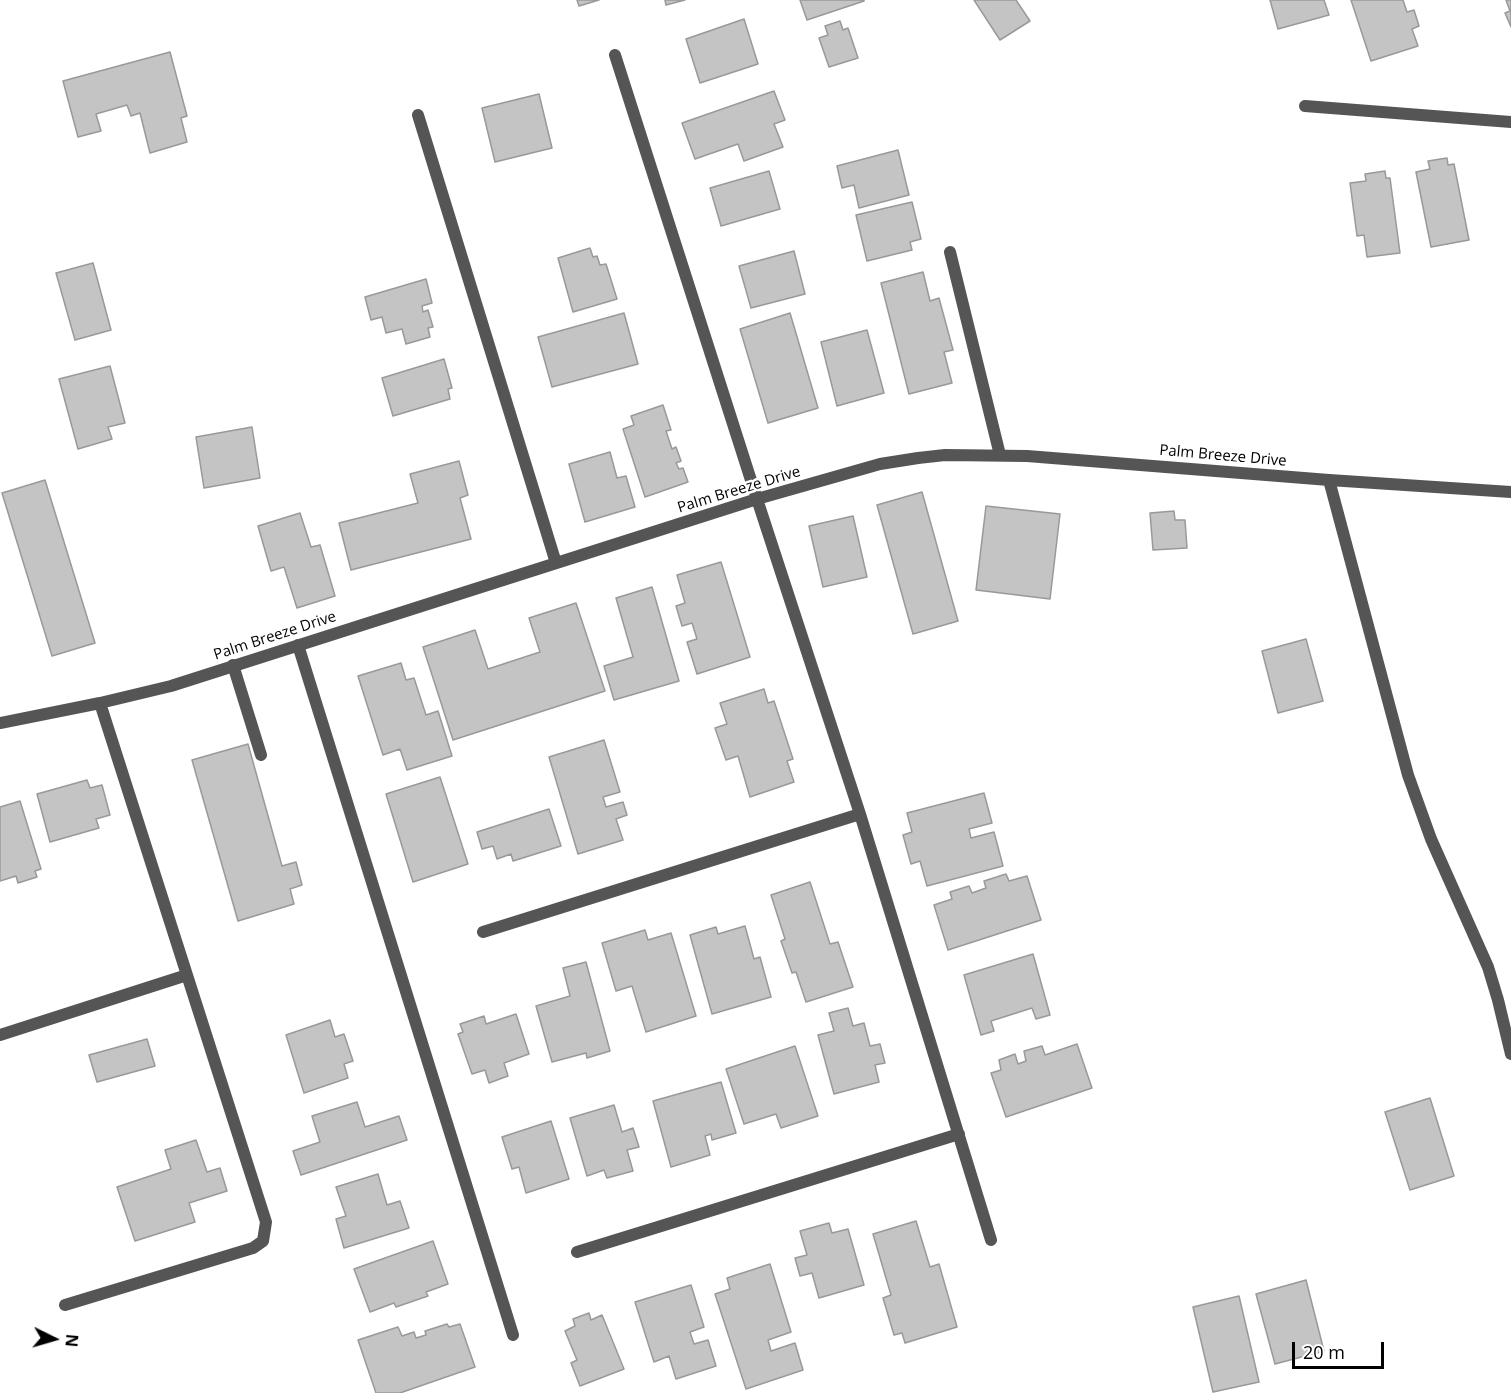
<!DOCTYPE html>
<html>
<head>
<meta charset="utf-8">
<style>
  body { margin:0 }
  #map { position:relative; width:1511px; height:1393px; overflow:hidden; background:#fff; font-family:"Open Sans",sans-serif }
  canvas { display:block }
  .north { position:absolute; left:24px; top:1309px; width:60px; height:60px; -webkit-text-stroke:4px #fff; paint-order:stroke; rotate:95deg; font-size:16px; font-weight:700; line-height:24px; text-align:center; color:#000 }
  .north::after { content:''; display:block; margin:auto; width:21px; height:27px; background:#000; clip-path:polygon(50% 0,100% 100%,50% 72%,0 100%) }
  .scale { position:absolute; left:1292px; top:1342px; width:92px; height:27px; box-sizing:border-box; border:3px solid #000; border-top:0; padding-left:8px; font-size:18px; line-height:21px; white-space:nowrap; color:#000; -webkit-text-stroke:4px #fff; paint-order:stroke }
</style>
</head>
<body>
<div id="map">
<canvas width="1511" height="1393"></canvas>
<div class="north">N</div>
<div class="scale">20 m</div>
</div>
<script>
const context = document.querySelector('canvas').getContext('2d');
context.lineJoin = 'round';
function paint(path, color) {
  context.fillStyle = color;
  context.fill(path, 'evenodd');
}
function toPath(rows) {
  const path = new Path2D();
  for (const r of rows) {
    path.moveTo(r[0], r[1]);
    for (let i = 2; i < r.length; i += 2) path.lineTo(r[i], r[i + 1]);
  }
  return path;
}
function trace(path, color, width, dash) {
  context.strokeStyle = color;
  context.lineWidth = width;
  context.lineCap = dash ? 'butt' : 'round';
  context.setLineDash(dash || []);
  context.stroke(path);
}
function label(font, color, halo, rows, align = 'center') {
  context.font = font + ' "Open Sans",sans-serif';
  context.lineWidth = 5;
  context.setLineDash([]);
  context.textBaseline = 'middle';
  context.strokeStyle = halo;
  context.fillStyle = color;
  for (const [text, x, y, turn = 0] of rows) {
    context.save();
    context.translate(x, y);
    context.rotate((+turn || 0) * Math.PI / 180);
    context.textAlign = isNaN(turn) ? turn : align;
    if (halo) context.strokeText(text, 0, 0);
    context.fillText(text, 0, 0);
    context.restore();
  }
}
const building = toPath([
  [577,0,599,0,579,6,577,0],
  [665,0,685,0,666,5,665,0],
  [800,0,864,0,864,1,807,20,800,0],
  [974,0,1016,0,1030,21,1000,40,974,0],
  [1270,0,1324,0,1329,15,1278,29,1270,0],
  [1351,0,1403,0,1407,12,1414,10,1419,26,1412,29,1418,46,1371,61,1351,0],
  [1506,0,1511,0,1511,27,1505,13,1510,11,1506,0],
  [744,19,758,64,700,83,686,39,744,19],
  [840,21,843,30,848,28,858,58,829,67,819,38,828,35,825,26,840,21],
  [170,52,187,116,181,118,187,142,150,153,140,113,131,116,127,105,96,114,101,131,78,137,63,81,170,52],
  [774,91,785,120,774,124,783,147,744,161,738,144,695,159,682,123,774,91],
  [539,94,552,148,495,162,482,108,539,94],
  [898,150,909,195,859,208,854,185,842,188,837,166,898,150],
  [1447,158,1448,165,1454,164,1469,240,1431,247,1416,172,1430,169,1428,161,1447,158],
  [769,171,780,209,721,226,710,188,769,171],
  [1385,171,1386,178,1390,178,1400,253,1367,257,1364,235,1357,236,1350,183,1366,181,1365,174,1385,171],
  [912,202,921,239,910,242,912,250,867,261,856,215,912,202],
  [590,248,593,257,597,256,600,265,606,264,617,299,573,312,558,258,590,248],
  [794,251,805,294,751,308,739,266,794,251],
  [93,263,111,330,75,340,56,273,93,263],
  [923,272,930,301,939,298,953,350,944,352,952,383,909,394,881,283,923,272],
  [426,279,432,303,422,306,423,312,428,310,433,327,428,328,430,337,406,344,402,329,386,333,382,317,371,320,365,297,426,279],
  [624,313,638,364,552,387,538,337,624,313],
  [790,313,818,408,768,423,740,329,790,313],
  [867,330,884,393,837,406,821,342,867,330],
  [444,359,452,388,448,389,450,399,393,416,382,378,444,359],
  [110,366,125,423,108,427,112,439,78,449,59,379,110,366],
  [663,405,671,430,666,431,672,449,676,447,681,461,676,463,679,469,683,468,688,482,645,497,623,429,634,425,631,416,663,405],
  [252,427,260,478,204,488,196,437,252,427],
  [610,452,617,478,626,476,635,507,585,522,569,464,610,452],
  [459,461,468,495,460,498,471,539,351,570,339,523,418,503,410,474,459,461],
  [45,480,95,643,52,656,2,493,45,480],
  [922,492,958,621,913,634,877,505,922,492],
  [986,506,1060,514,1050,599,976,590,986,506],
  [1174,511,1175,520,1185,520,1187,548,1153,550,1150,513,1174,511],
  [300,513,311,547,320,545,335,596,297,608,284,567,271,571,258,526,300,513],
  [853,516,867,577,823,587,809,526,853,516],
  [721,562,750,657,697,674,687,642,697,639,692,623,682,626,676,606,685,603,677,575,721,562],
  [652,587,679,681,614,700,604,666,633,657,616,598,652,587],
  [576,603,605,691,453,740,423,647,475,630,488,669,540,652,529,618,576,603],
  [1306,639,1323,701,1278,713,1262,651,1306,639],
  [401,663,406,680,414,678,426,715,438,711,452,756,407,770,400,749,383,755,358,676,401,663],
  [764,689,768,703,774,701,793,759,787,761,794,782,750,797,738,756,726,760,715,728,727,724,720,703,764,689],
  [604,740,620,792,603,797,606,807,623,802,627,815,616,819,623,840,578,854,549,757,604,740],
  [248,744,282,866,296,862,302,885,290,889,294,904,238,921,192,760,248,744],
  [440,777,468,864,413,882,386,794,440,777],
  [87,780,90,788,102,785,110,815,96,819,99,828,50,842,37,794,87,780],
  [984,793,992,823,969,829,971,838,994,832,1003,866,927,886,920,861,911,864,903,835,912,832,907,813,984,793],
  [20,801,41,869,35,871,37,877,18,883,16,876,0,881,0,807,20,801],
  [549,809,561,846,513,861,511,854,497,859,493,846,482,849,477,832,549,809],
  [1006,874,1009,881,1027,876,1041,920,948,950,934,905,952,899,950,892,969,886,972,893,986,888,984,881,1006,874],
  [810,882,830,944,838,942,853,987,806,1002,796,972,792,973,781,941,785,939,771,895,810,882],
  [745,926,754,959,760,957,771,997,712,1014,690,935,716,927,718,934,745,926],
  [645,930,648,940,671,933,696,1016,646,1032,632,986,616,991,602,943,645,930],
  [1033,954,1050,1015,1036,1019,1032,1008,991,1021,994,1031,981,1035,964,975,1033,954],
  [586,962,610,1051,587,1058,586,1053,552,1062,536,1006,570,996,563,968,586,962],
  [848,1008,853,1026,864,1023,870,1046,880,1044,885,1063,875,1065,879,1082,834,1094,818,1035,834,1031,829,1013,848,1008],
  [516,1014,529,1054,504,1063,508,1076,489,1083,485,1070,472,1074,458,1034,463,1032,460,1024,484,1016,486,1024,516,1014],
  [330,1020,335,1037,344,1034,353,1061,344,1064,348,1078,304,1093,286,1035,330,1020],
  [147,1039,155,1066,97,1082,89,1055,147,1039],
  [1077,1044,1092,1088,1006,1117,991,1073,1001,1070,999,1060,1015,1054,1018,1064,1026,1061,1024,1051,1042,1046,1045,1055,1077,1044],
  [795,1046,818,1116,781,1128,776,1114,744,1124,726,1069,795,1046],
  [721,1082,736,1133,712,1140,711,1134,705,1136,710,1155,671,1167,653,1101,721,1082],
  [1430,1098,1454,1176,1410,1190,1385,1112,1430,1098],
  [357,1102,365,1127,399,1116,407,1140,301,1175,293,1151,320,1142,312,1116,357,1102],
  [614,1105,622,1132,633,1128,639,1147,627,1150,633,1171,607,1178,604,1170,587,1176,570,1118,614,1105],
  [551,1121,569,1179,526,1193,519,1167,512,1169,502,1137,551,1121],
  [196,1140,207,1172,220,1168,227,1191,189,1203,195,1222,135,1241,117,1187,171,1169,165,1150,196,1140],
  [378,1174,387,1205,400,1201,409,1228,344,1248,336,1219,346,1216,336,1187,378,1174],
  [916,1221,930,1267,939,1264,957,1327,905,1343,902,1333,894,1335,883,1298,891,1295,873,1234,916,1221],
  [829,1223,832,1233,848,1229,864,1285,819,1298,812,1273,800,1276,795,1258,807,1255,800,1231,829,1223],
  [433,1241,448,1284,426,1292,428,1296,396,1307,394,1303,370,1312,354,1269,433,1241],
  [770,1264,791,1332,768,1340,771,1351,795,1343,803,1370,746,1389,715,1294,730,1289,727,1278,770,1264],
  [1306,1280,1324,1351,1275,1364,1256,1294,1306,1280],
  [691,1285,704,1327,690,1332,694,1344,708,1340,716,1366,676,1379,669,1356,654,1362,635,1302,691,1285],
  [1239,1296,1259,1382,1213,1392,1193,1307,1239,1296],
  [589,1313,591,1320,602,1315,624,1369,580,1386,571,1363,577,1360,565,1331,575,1326,573,1319,589,1313],
  [447,1324,449,1327,460,1324,475,1367,400,1393,376,1393,358,1340,398,1327,402,1336,414,1332,416,1338,426,1335,425,1331,447,1324]
]);
const lane = toPath([
  [950,252,1000,455],
  [1329,480,1408,775,1431,839,1488,967,1498,1000,1511,1054],
  [233,665,261,755]
]);
const street = toPath([
  [615,55,757,499,860,814,991,1240],
  [1305,106,1511,122],
  [418,115,556,563],
  [298,645,513,1335],
  [0,723,100,703,171,686,757,499,880,464,918,458,945,455,1027,456,1329,480,1511,492],
  [483,932,860,814],
  [0,1035,187,975],
  [577,1252,959,1134],
  [65,1305,253,1248,263,1241,266,1222,100,703]
]);
const streetNames = [
  ["Palm Breeze Drive",1223,456,5],
  ["Palm Breeze Drive",739,490,-17],
  ["Palm Breeze Drive",275,636,-18]
];
paint(building, '#c4c4c4');
trace(building, '#999', 1.5);
trace(lane, '#555', 12);
trace(street, '#555', 12);
label('15px', '#000', '#fff', streetNames);
</script>
</body>
</html>
